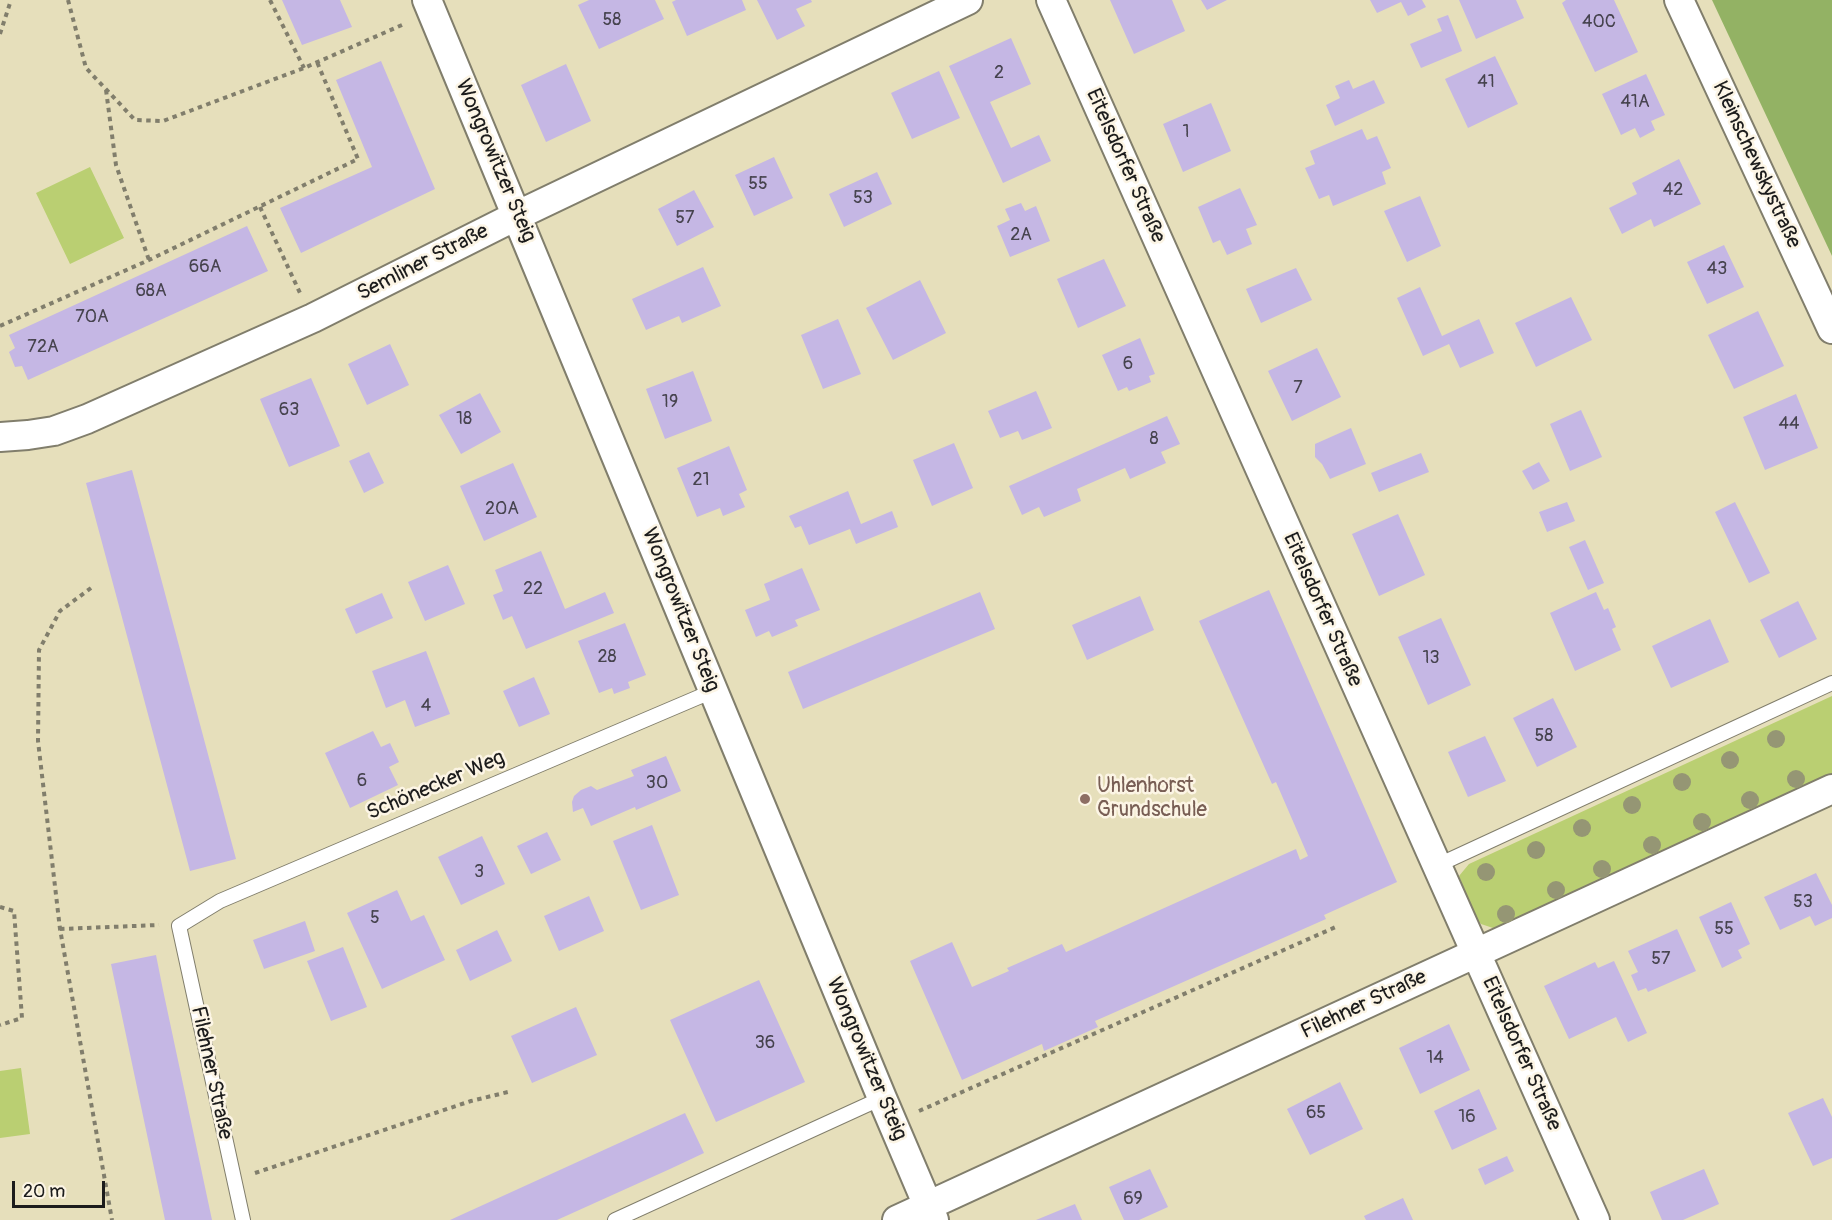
<!DOCTYPE html>
<html>
<head>
<meta charset="utf-8">
<style>
  body { margin:0 }
  #map { position:relative; width:1832px; height:1220px; overflow:hidden; background:#e6dfbb; font-family:Pangolin,sans-serif }
  canvas { display:block }
  .scale { position:absolute; left:12px; top:1181px; width:93px; height:27px; box-sizing:border-box; border:3px solid #1c1c1c; border-top:0; padding-left:8px; font-size:18px; line-height:21px; white-space:nowrap; color:#1c1c1c; -webkit-text-stroke:4px #fcf5e5; paint-order:stroke }
</style>
</head>
<body>
<div id="map">
<canvas width="1832" height="1220"></canvas>
<div class="scale">20 m</div>
</div>
<script>
const context = document.querySelector('canvas').getContext('2d');
context.lineJoin = 'round';
function paint(path, color) {
  context.fillStyle = color;
  context.fill(path, 'evenodd');
}
function toPath(rows) {
  const path = new Path2D();
  for (const r of rows) {
    path.moveTo(r[0], r[1]);
    for (let i = 2; i < r.length; i += 2) path.lineTo(r[i], r[i + 1]);
  }
  return path;
}
function trace(path, color, width, dash) {
  context.strokeStyle = color;
  context.lineWidth = width;
  context.lineCap = dash ? 'butt' : 'round';
  context.setLineDash(dash || []);
  context.stroke(path);
}
function label(font, color, halo, rows, align = 'center') {
  context.font = font + ' Pangolin,sans-serif';
  context.lineWidth = 5;
  context.setLineDash([]);
  context.textBaseline = 'middle';
  context.strokeStyle = halo;
  context.fillStyle = color;
  for (const [text, x, y, turn = 0] of rows) {
    context.save();
    context.translate(x, y);
    context.rotate((+turn || 0) * Math.PI / 180);
    context.textAlign = isNaN(turn) ? turn : align;
    if (halo) context.strokeText(text, 0, 0);
    context.fillText(text, 0, 0);
    context.restore();
  }
}
const green = toPath([
  [90,167,124,238,70,264,36,193],
  [1832,696,1832,774,1496,929,1481,924,1475,917,1459,876,1469,864],
  [21,1068,30,1134,0,1138,0,1071]
]);
const forest = toPath([
  [1712,0,1832,0,1832,256]
]);
const building = toPath([
  [282,0,340,0,352,27,302,45],
  [589,0,655,0,664,19,599,49,578,5],
  [676,0,742,0,746,10,687,36,672,2],
  [757,0,811,0,812,2,796,9,805,26,777,40],
  [1110,0,1172,0,1185,31,1134,54],
  [1201,0,1227,0,1207,10],
  [1370,0,1422,0,1426,7,1408,16,1401,2,1377,13],
  [1459,0,1516,0,1524,18,1476,39],
  [1566,0,1614,0,1638,52,1595,72,1562,3],
  [1448,15,1462,51,1421,68,1410,44,1442,31,1437,19],
  [1011,38,1031,84,990,102,1011,148,1039,135,1051,161,1003,183,949,66],
  [1495,56,1518,104,1468,128,1445,79],
  [381,61,435,189,301,253,280,208,372,167,336,80],
  [566,64,591,121,546,142,521,85],
  [939,71,960,118,912,139,891,93],
  [1646,74,1665,115,1651,121,1655,130,1640,138,1635,128,1621,135,1602,94],
  [1349,80,1353,89,1374,80,1385,103,1335,126,1326,105,1340,98,1335,86],
  [1211,103,1231,151,1183,172,1163,124],
  [1362,129,1367,140,1377,136,1391,168,1382,172,1386,184,1333,206,1329,195,1319,199,1305,168,1315,164,1310,151],
  [774,157,793,198,754,216,735,175],
  [1679,159,1701,204,1654,227,1651,219,1622,234,1609,208,1637,194,1632,183],
  [877,172,892,204,844,227,829,194],
  [1240,188,1257,225,1246,229,1252,244,1227,255,1220,240,1213,243,1198,207],
  [694,190,714,227,677,246,658,209],
  [1420,196,1441,246,1407,262,1384,211],
  [1021,203,1025,211,1036,206,1050,241,1010,257,997,226,1010,220,1005,209],
  [247,226,268,271,28,380,22,366,15,367,9,352,15,348,9,335],
  [1724,245,1744,287,1707,304,1687,262],
  [1104,259,1126,306,1078,328,1057,279],
  [703,267,721,306,682,323,679,316,646,330,632,299],
  [1296,268,1312,300,1261,323,1246,289],
  [920,280,946,333,893,360,866,308],
  [1420,287,1442,336,1479,319,1494,353,1460,368,1449,344,1423,356,1397,298],
  [1571,297,1592,340,1536,367,1515,323],
  [1758,311,1784,366,1734,389,1708,335],
  [838,319,861,374,823,389,801,335],
  [1140,338,1155,374,1149,376,1151,382,1129,391,1127,387,1118,391,1102,355],
  [390,344,409,385,367,405,348,364],
  [1317,348,1341,397,1292,421,1268,371],
  [693,371,712,421,665,439,646,389],
  [311,378,340,446,289,467,260,399],
  [1036,391,1052,428,1022,440,1018,431,1000,438,988,411],
  [480,393,501,432,461,454,439,415],
  [1796,394,1818,448,1765,470,1743,417],
  [1581,410,1602,457,1570,471,1550,424],
  [1167,416,1180,444,1161,452,1166,463,1130,479,1125,468,1077,489,1081,501,1044,517,1039,507,1022,515,1009,486],
  [1351,428,1366,464,1330,479,1322,464,1315,457,1315,444],
  [954,443,973,488,932,506,913,460],
  [729,446,747,490,739,494,745,507,723,516,720,508,697,517,677,468],
  [369,452,384,483,364,493,349,461],
  [1421,453,1429,472,1379,492,1371,473],
  [1539,462,1550,481,1533,490,1522,471],
  [513,463,537,517,484,541,460,486],
  [132,470,236,859,190,871,86,483],
  [848,491,861,524,892,511,898,527,856,544,850,529,809,545,801,526,795,528,789,516],
  [1567,502,1575,521,1547,532,1539,512],
  [1735,502,1770,573,1749,583,1715,512],
  [1398,514,1425,575,1379,596,1352,534],
  [1585,540,1604,583,1588,590,1569,547],
  [541,551,565,609,605,592,614,613,526,649,512,616,503,620,493,595,503,591,495,570],
  [448,565,465,604,425,621,408,582],
  [802,568,820,610,795,620,798,626,772,637,769,631,756,637,745,610,770,600,764,584],
  [1269,590,1397,882,1324,915,1326,919,1095,1021,1098,1027,1044,1051,1042,1044,962,1080,910,961,952,942,972,987,1009,971,1007,968,1062,944,1066,952,1296,849,1300,860,1308,856,1276,782,1272,784,1199,621],
  [980,592,995,629,803,709,788,672],
  [1596,592,1604,610,1608,608,1616,627,1612,629,1621,650,1575,671,1550,613],
  [382,593,393,618,356,634,345,609],
  [1140,596,1154,630,1087,660,1072,625],
  [1798,601,1817,639,1779,658,1760,620],
  [1441,618,1471,685,1428,705,1398,637],
  [1710,619,1729,662,1671,688,1652,646],
  [625,623,646,675,628,682,630,688,614,694,612,688,599,693,578,641],
  [426,651,450,714,415,727,405,700,386,708,372,671],
  [534,677,550,714,519,727,503,691],
  [1553,698,1577,747,1537,767,1513,718],
  [373,731,381,747,390,743,399,762,389,767,398,785,350,808,325,753],
  [1485,736,1506,781,1468,797,1448,752],
  [666,756,681,791,636,810,635,807,591,826,583,808,573,812,572,802,574,796,581,790,591,786,597,790,634,776,631,770],
  [652,825,679,895,641,910,613,841],
  [547,832,561,860,531,874,517,846],
  [482,836,505,884,461,905,438,857],
  [1816,873,1832,905,1832,918,1815,926,1810,916,1780,930,1764,897],
  [397,890,411,921,424,915,445,960,382,989,347,913],
  [589,896,604,931,559,951,544,916],
  [1731,902,1750,944,1738,950,1742,958,1722,968,1699,917],
  [305,921,315,951,264,969,253,940],
  [1677,929,1696,971,1648,992,1646,988,1638,991,1631,975,1638,972,1628,951],
  [497,930,512,961,470,981,456,950],
  [343,947,367,1007,331,1021,307,961],
  [156,955,163,990,212,1220,165,1220,111,964],
  [1614,961,1647,1033,1628,1042,1616,1017,1569,1039,1544,986,1595,962,1598,968],
  [759,980,805,1082,716,1122,670,1020],
  [576,1007,597,1055,532,1083,511,1036],
  [1449,1024,1470,1070,1420,1094,1399,1048],
  [1340,1082,1363,1129,1310,1155,1287,1109],
  [1479,1089,1497,1129,1452,1150,1434,1111],
  [1823,1098,1832,1117,1832,1158,1813,1166,1788,1113],
  [685,1113,704,1153,670,1169,557,1220,450,1220],
  [1507,1156,1514,1171,1485,1185,1478,1169],
  [1150,1169,1168,1207,1139,1220,1124,1220,1109,1187],
  [1704,1169,1719,1204,1683,1220,1662,1220,1650,1192],
  [1403,1198,1413,1220,1366,1220,1364,1216],
  [1075,1204,1082,1220,1036,1220]
]);
const path = toPath([
  [68,0,86,68,135,120,163,121,304,68,402,25],
  [270,0,304,68],
  [0,34,11,0],
  [106,90,116,165,149,260],
  [260,207,300,293],
  [0,326,149,260,358,159,317,62],
  [91,588,60,611,39,650,38,741,60,929,112,1220],
  [0,907,14,911,22,1018,0,1025],
  [60,929,159,925],
  [919,1111,1338,926],
  [255,1173,471,1101,508,1092]
]);
const service = toPath([
  [1436,866,1832,683],
  [243,1220,179,926,220,901,713,691],
  [615,1220,882,1098]
]);
const minor = toPath([
  [427,0,882,1098,934,1220],
  [1051,0,1595,1220],
  [1679,0,1832,329],
  [0,437,28,435,54,431,87,419,313,318,518,215,968,0],
  [897,1220,1832,789]
]);
const trees = [
  [1776,739],
  [1730,760],
  [1796,779],
  [1682,782],
  [1750,800],
  [1632,805],
  [1702,822],
  [1582,828],
  [1652,845],
  [1536,850],
  [1602,869],
  [1486,872],
  [1556,890],
  [1506,914]
];
const markers = [
  [1085,799,6,"#8d6e63"]
];
const numberNames = [
  ["58",612,20],
  ["40C",1599,22],
  ["2",999,73],
  ["41",1486,82],
  ["41A",1635,102],
  ["1",1186,132],
  ["55",758,184],
  ["42",1673,190],
  ["53",863,198],
  ["57",685,218],
  ["2A",1021,235],
  ["66A",205,267],
  ["43",1717,269],
  ["68A",151,291],
  ["70A",92,317],
  ["72A",43,347],
  ["6",1128,364],
  ["7",1298,388],
  ["19",670,402],
  ["63",289,410],
  ["18",464,419],
  ["44",1789,424],
  ["8",1154,439],
  ["21",701,480],
  ["20A",502,509],
  ["22",533,589],
  ["28",607,657],
  ["13",1431,658],
  ["4",426,706],
  ["58",1544,736],
  ["6",362,781],
  ["30",657,783],
  ["3",479,872],
  ["53",1803,902],
  ["5",375,918],
  ["55",1724,929],
  ["57",1661,959],
  ["36",765,1043],
  ["14",1435,1058],
  ["65",1316,1113],
  ["16",1467,1117],
  ["69",1133,1199]
];
const streetNames = [
  ["Wongrowitzer Steig",495,161,67],
  ["Kleinschewskystraße",1756,165,65],
  ["Eitelsdorfer Straße",1125,166,66],
  ["Semliner Straße",423,263,-27],
  ["Wongrowitzer Steig",680,610,68],
  ["Eitelsdorfer Straße",1322,610,66],
  ["Schönecker Weg",436,786,-23],
  ["Filehner Straße",1364,1005,-25],
  ["Eitelsdorfer Straße",1521,1054,66],
  ["Wongrowitzer Steig",866,1059,67],
  ["Filehner Straße",211,1073,78]
];
const educationNames = [
  ["Uhlenhorst",1097,787],
  ["Grundschule",1097,811]
];
paint(green, '#bacf72');
paint(forest, '#93b264');
paint(building, '#c5b7e4');
trace(service, '#817e6c', 16);
trace(minor, '#817e6c', 32);
trace(path, '#817e6c', 4, [4.5, 4.5]);
trace(service, '#fff', 14);
trace(minor, '#fff', 28);
context.fillStyle = '#959674';
for (const [x, y] of trees) {
  context.beginPath();
  context.arc(x, y, 9, 0, 2 * Math.PI);
  context.fill();
}
for (const [x, y, r, color] of markers) {
  const dot = new Path2D();
  dot.arc(x, y, r, 0, 2 * Math.PI);
  context.fillStyle = color;
  context.fill(dot);
  trace(dot, '#fcf5e5', 2);
}
label('18px', '#46434e', null, numberNames);
label('21px', '#1c1c1c', '#fcf5e5', streetNames);
label('21px', '#785e54', '#fcf5e5', educationNames, 'left');
</script>
</body>
</html>
